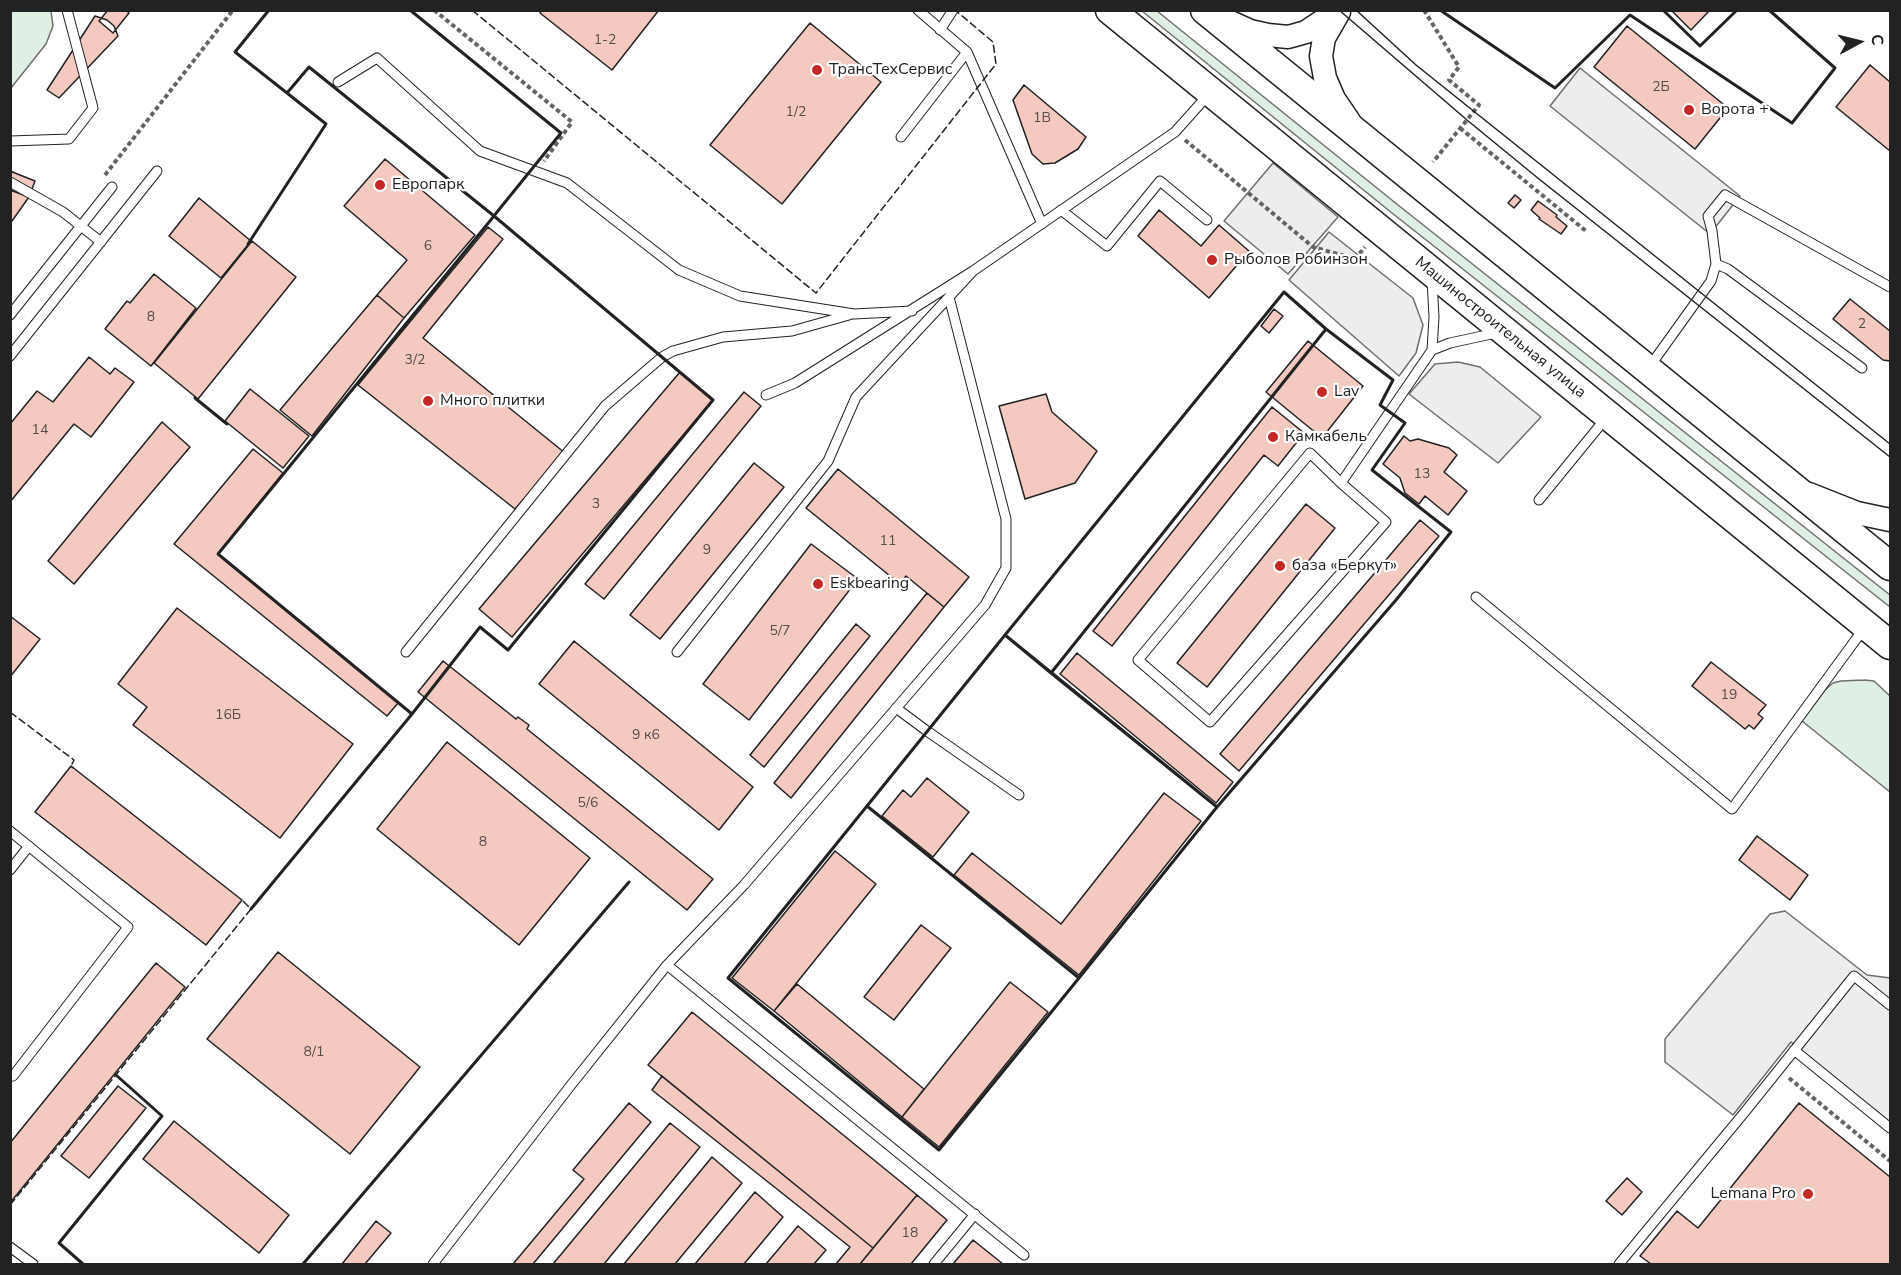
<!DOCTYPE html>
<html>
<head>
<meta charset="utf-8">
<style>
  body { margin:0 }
  #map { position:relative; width:1901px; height:1275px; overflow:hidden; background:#fff; font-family:"Nunito Sans",sans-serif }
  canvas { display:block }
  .frame { position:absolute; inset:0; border:12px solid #222; pointer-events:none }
  .north { position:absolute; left:1829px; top:12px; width:60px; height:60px; -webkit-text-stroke:4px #fff; paint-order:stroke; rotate:83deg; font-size:16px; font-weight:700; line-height:24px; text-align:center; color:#222 }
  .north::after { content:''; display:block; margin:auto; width:21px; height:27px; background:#222; clip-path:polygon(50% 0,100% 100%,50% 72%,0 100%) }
</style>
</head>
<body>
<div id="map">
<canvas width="1901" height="1275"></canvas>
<div class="frame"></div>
<div class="north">С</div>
</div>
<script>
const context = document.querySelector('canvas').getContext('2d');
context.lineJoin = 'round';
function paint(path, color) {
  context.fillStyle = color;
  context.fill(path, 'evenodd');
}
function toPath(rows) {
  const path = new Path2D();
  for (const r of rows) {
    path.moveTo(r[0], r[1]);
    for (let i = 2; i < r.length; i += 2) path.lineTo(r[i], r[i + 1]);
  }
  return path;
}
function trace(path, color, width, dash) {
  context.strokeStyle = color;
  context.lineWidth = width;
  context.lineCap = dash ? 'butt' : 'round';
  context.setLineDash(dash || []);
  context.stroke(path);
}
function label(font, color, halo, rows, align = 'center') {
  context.font = font + ' "Nunito Sans",sans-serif';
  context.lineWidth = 4.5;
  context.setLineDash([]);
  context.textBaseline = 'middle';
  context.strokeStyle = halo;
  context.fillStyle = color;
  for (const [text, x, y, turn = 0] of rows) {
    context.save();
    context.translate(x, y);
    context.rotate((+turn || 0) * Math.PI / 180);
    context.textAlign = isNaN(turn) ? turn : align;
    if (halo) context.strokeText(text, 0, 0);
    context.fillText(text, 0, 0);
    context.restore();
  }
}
const green = toPath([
  [13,10,51,11,53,26,46,44,11,88,10,13,13,10],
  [1142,11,1157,11,1398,205,1890,595,1890,607,1392,213,1142,11],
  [1864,680,1874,681,1890,696,1890,792,1802,721,1825,690,1833,683,1841,681,1864,680]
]);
const parking = toPath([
  [1580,68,1740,196,1710,234,1550,106,1580,68],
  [1273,163,1338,217,1288,274,1224,221,1273,163],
  [1329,232,1413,298,1423,325,1416,353,1399,376,1289,280,1329,232],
  [1458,362,1480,367,1541,417,1498,463,1409,394,1435,364,1458,362],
  [1785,911,1867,975,1890,978,1890,1122,1791,1042,1733,1115,1665,1062,1665,1039,1770,914,1785,911]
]);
const building = toPath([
  [108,10,126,10,129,13,113,33,99,21,108,10],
  [542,10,659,10,612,70,540,13,542,10],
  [1671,10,1710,10,1691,30,1671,10],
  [95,16,107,20,114,26,118,36,59,98,47,90,95,16],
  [810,23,881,82,782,204,710,145,810,23],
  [1627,26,1728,108,1695,149,1594,67,1627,26],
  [1870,65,1890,82,1890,151,1836,107,1870,65],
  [1024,85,1086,137,1078,149,1055,163,1043,164,1032,154,1013,100,1024,85],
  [385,159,475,235,404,318,377,295,407,260,344,206,385,159],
  [10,171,35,181,29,197,10,190,10,171],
  [10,190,29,197,12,221,10,219,10,190],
  [1515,195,1521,200,1514,208,1508,203,1515,195],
  [199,198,251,241,221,278,169,236,199,198],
  [1538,201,1557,215,1556,217,1567,226,1561,234,1539,219,1540,218,1531,210,1538,201],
  [1159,210,1201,246,1219,225,1249,251,1209,298,1138,236,1159,210],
  [488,227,503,239,423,338,565,453,515,509,358,385,488,227],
  [252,241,296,277,198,399,154,363,252,241],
  [154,274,196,308,151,366,105,329,127,301,130,303,154,274],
  [377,295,404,318,312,436,280,410,377,295],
  [1850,299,1890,331,1890,361,1883,360,1833,319,1850,299],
  [1274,309,1283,316,1269,333,1261,326,1274,309],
  [1308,341,1363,386,1322,438,1266,392,1308,341],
  [89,357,110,374,115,368,134,382,91,437,74,424,10,502,10,424,37,391,53,402,89,357],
  [680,372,713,400,512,637,479,609,680,372],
  [250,389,309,436,283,468,225,421,250,389],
  [744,392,761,406,604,599,585,584,744,392],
  [1046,394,1052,412,1097,451,1075,483,1025,499,999,406,1046,394],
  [1272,407,1304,433,1278,466,1264,455,1112,646,1093,631,1272,407],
  [162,422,190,447,74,584,48,561,162,422],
  [1404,436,1410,441,1418,439,1449,448,1457,455,1444,472,1467,491,1448,515,1425,496,1419,504,1405,493,1400,478,1383,464,1404,436],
  [253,449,283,473,218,554,398,703,387,716,174,544,253,449],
  [754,463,784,487,660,639,630,615,754,463],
  [838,469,969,577,944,607,906,576,900,584,806,508,838,469],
  [1306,504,1335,528,1207,687,1177,663,1306,504],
  [1420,520,1439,536,1239,771,1220,754,1420,520],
  [811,544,858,579,749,720,703,684,811,544],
  [927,593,944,607,791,798,774,783,927,593],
  [177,608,353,744,280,838,133,725,147,707,118,684,177,608],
  [10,616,40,639,10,677,10,616],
  [856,624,870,636,764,767,750,755,856,624],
  [574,641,753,787,719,830,539,684,574,641],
  [1077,653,1233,782,1216,803,1060,674,1077,653],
  [443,661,516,719,518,717,529,725,527,729,713,879,687,910,418,692,443,661],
  [1711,662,1766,705,1758,714,1763,718,1754,729,1749,725,1745,729,1692,686,1711,662],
  [447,742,590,858,519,945,377,829,447,742],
  [71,766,242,900,206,945,35,812,71,766],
  [927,778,969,812,933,857,882,816,903,790,911,797,927,778],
  [1164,793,1201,821,1079,975,954,875,972,853,1061,924,1164,793],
  [1757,836,1808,875,1790,900,1739,860,1757,836],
  [835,851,876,884,774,1011,732,978,835,851],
  [921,925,951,948,894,1020,864,997,921,925],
  [278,952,420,1067,350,1154,207,1039,278,952],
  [156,963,185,987,10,1203,10,1143,156,963],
  [1010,982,1048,1012,939,1147,902,1117,1010,982],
  [797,984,924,1089,902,1117,774,1011,797,984],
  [692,1012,917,1195,873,1248,648,1065,692,1012],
  [662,1076,873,1248,860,1264,836,1264,850,1247,652,1090,662,1076],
  [118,1086,146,1108,89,1178,61,1156,118,1086],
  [629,1103,651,1122,533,1264,513,1264,584,1179,573,1170,629,1103],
  [1799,1103,1890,1177,1890,1264,1651,1264,1640,1256,1677,1211,1698,1228,1799,1103],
  [174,1121,289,1215,259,1253,143,1159,174,1121],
  [670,1123,700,1147,604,1264,553,1264,670,1123],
  [712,1157,742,1183,675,1264,624,1264,712,1157],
  [1627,1178,1642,1192,1622,1215,1606,1201,1627,1178],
  [755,1192,783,1217,744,1264,695,1264,755,1192],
  [917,1195,947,1220,911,1264,860,1264,917,1195],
  [376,1221,391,1233,365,1264,342,1264,376,1221],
  [798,1226,826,1250,814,1264,766,1264,798,1226],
  [973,1240,1003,1264,953,1264,973,1240]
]);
const path = toPath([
  [434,10,572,122,544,161],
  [1424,10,1459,67,1449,80,1479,105,1433,162],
  [1460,128,1586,231],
  [1185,140,1313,247,1355,259,1365,247],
  [105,175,233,10],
  [1789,1078,1890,1161]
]);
const service = toPath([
  [918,10,967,52,1042,224],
  [940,30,953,10],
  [338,82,377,58,480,151,567,183,679,270,740,296,854,314,912,311],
  [901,137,967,52],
  [10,141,69,139,93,108,67,10],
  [10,182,63,212,101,242],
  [1061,210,1107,246,1160,181,1207,220],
  [1716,264,1728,269,1862,368],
  [10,315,112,187],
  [1432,350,1450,343,1496,333],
  [10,356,157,171],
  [1650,366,1711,281,1716,264,1712,231,1708,216,1725,195,1890,287],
  [766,395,795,383,973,271,1175,132,1209,94],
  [1341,483,1310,453,1138,660,1210,722,1386,522,1341,483,1432,350,1434,317,1432,280],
  [1539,500,1606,418],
  [1476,597,1732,809,1865,627],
  [406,652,605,406,662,357,673,351,723,337,792,331,849,315],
  [677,652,828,461,856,397,949,297],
  [896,708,927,731,1019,795],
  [10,831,128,927,13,1076,10,1074],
  [10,870,29,846],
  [667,965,1024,1255],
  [1794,1050,1890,1128],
  [10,1247,33,1264],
  [433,1264,571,1085,667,965,744,885,985,605,1006,568,1006,519,949,297,973,271],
  [934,1264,975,1214],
  [1619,1264,1744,1113,1854,976,1890,1005]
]);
const tertiary = toPath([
  [1339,12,1324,38,1321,56,1325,78,1334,99,1349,121],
  [1228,21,1250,31,1268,35,1288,37,1306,32,1339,10],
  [1809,494,1857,513,1890,520]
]);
const primary = toPath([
  [1110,10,1890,645],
  [1205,10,1890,566]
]);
const tram = toPath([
  [1339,10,1467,120,1539,179,1890,457],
  [1356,10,1416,65,1890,444]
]);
const fence = toPath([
  [472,10,816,293,996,64,993,42,955,10],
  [10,712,74,760,71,766,73,768],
  [10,1205,251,909,241,899]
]);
const wall = toPath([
  [269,10,235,52,287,93],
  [410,10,561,133,493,217],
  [1440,10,1555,88,1630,15,1792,123,1835,68,1769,10],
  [1663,10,1700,46,1737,10],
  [494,216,713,400,508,650,480,627,412,714,218,554,494,216],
  [248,244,326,124,287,93,309,67,494,216],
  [1284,292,1326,329,1051,673,1005,635,1284,292],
  [1326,329,1393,380,1380,405,1405,423,1372,470,1451,532,1396,600,1217,807,1051,673,1326,329],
  [195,398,227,424],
  [1005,635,1217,807,1079,978,867,806,1005,635],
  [867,806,1079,978,939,1150,728,978,867,806],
  [251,909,412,714],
  [83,1264,59,1243,162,1116,116,1075],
  [303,1264,629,882]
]);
const markers = [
  [817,70,6,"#c62828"],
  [1689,110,6,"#c62828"],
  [380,185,6,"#c62828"],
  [1212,260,6,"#c62828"],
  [1322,392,6,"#c62828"],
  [428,401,6,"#c62828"],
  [1273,437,6,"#c62828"],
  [1280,566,6,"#c62828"],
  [818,584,6,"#c62828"],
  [1808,1194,6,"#c62828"]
];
const numberNames = [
  ["1-2",605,41],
  ["2Б",1661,88],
  ["1/2",796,113],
  ["1В",1042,119],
  ["6",428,247],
  ["8",151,318],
  ["2",1862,325],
  ["3/2",415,361],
  ["14",40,431],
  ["13",1422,475],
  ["3",596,505],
  ["11",888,542],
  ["9",707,551],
  ["5/7",780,632],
  ["19",1729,696],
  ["16Б",228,716],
  ["9 к6",646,736],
  ["5/6",588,804],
  ["8",483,843],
  ["8/1",314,1053],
  ["18",910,1234]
];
const poiNames = [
  ["ТрансТехСервис",829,70],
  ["Ворота +",1701,110],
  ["Европарк",392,185],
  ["Рыболов Робинзон",1224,260],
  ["Lav",1334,392],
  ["Много плитки",440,401],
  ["Камкабель",1285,437],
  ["база «Беркут»",1292,566],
  ["Eskbearing",830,584],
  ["Lemana Pro",1796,1194,"right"]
];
const streetNames = [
  ["Машиностроительная улица",1500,328,39]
];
paint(green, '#e0efe3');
trace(green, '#6f6f6f', 1.5);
paint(parking, '#ededed');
trace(parking, '#6f6f6f', 1.5);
paint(building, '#f3c9c0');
trace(building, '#222', 1.5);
trace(service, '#222', 11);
trace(tertiary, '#222', 25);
trace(primary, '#222', 31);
trace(path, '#646464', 4, [4.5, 3]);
trace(service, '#fff', 9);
trace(tertiary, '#fff', 22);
trace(primary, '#fff', 28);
trace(tram, '#222', 1.5);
trace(fence, '#222', 1.5, [8, 3]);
trace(wall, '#222', 3);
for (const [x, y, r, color] of markers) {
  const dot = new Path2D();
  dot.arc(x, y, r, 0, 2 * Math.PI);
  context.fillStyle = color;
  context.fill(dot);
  trace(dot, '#fff', 2);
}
label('14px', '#564c4a', null, numberNames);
label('16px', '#222', '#fff', poiNames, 'left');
label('16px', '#222', '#fff', streetNames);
</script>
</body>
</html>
